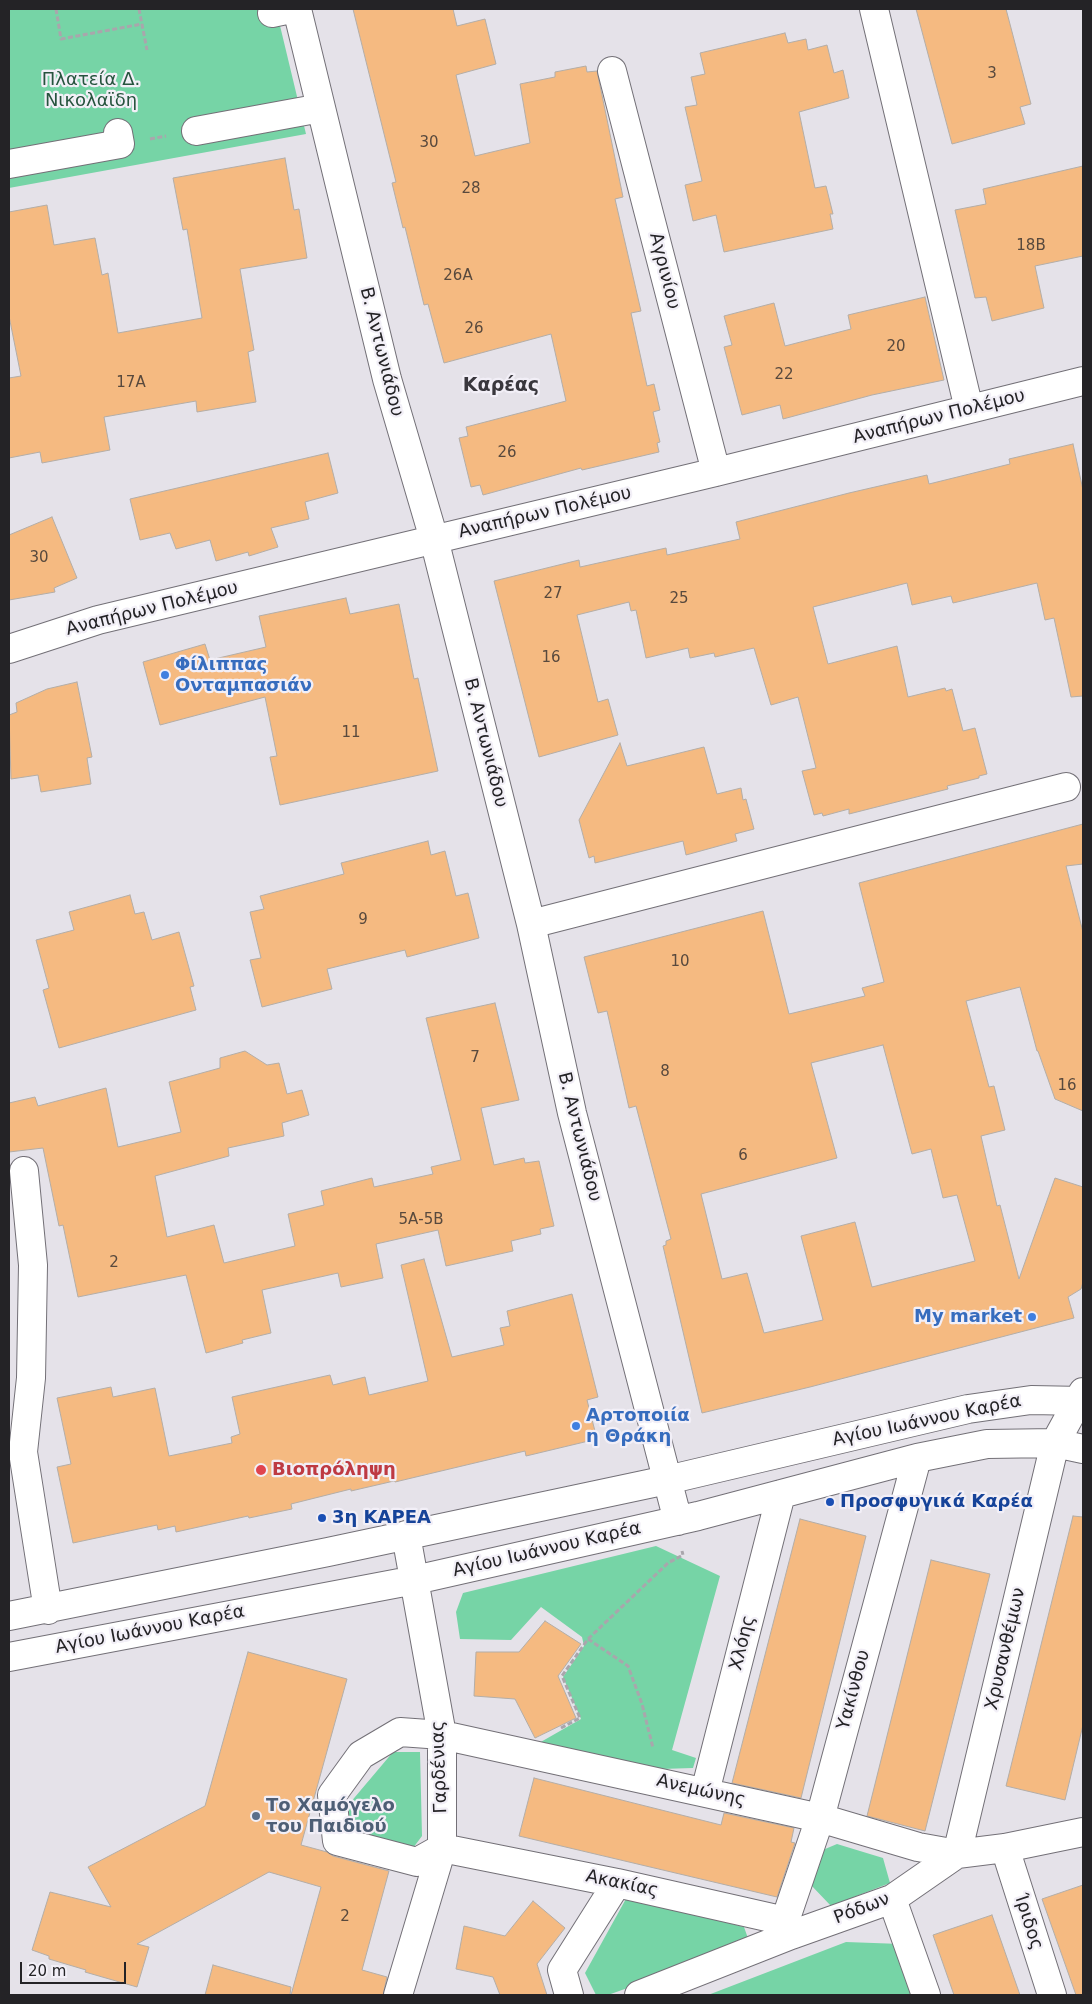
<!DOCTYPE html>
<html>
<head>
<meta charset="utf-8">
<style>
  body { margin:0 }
  #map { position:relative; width:1092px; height:2004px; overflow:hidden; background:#e5e2e9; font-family:"DejaVu Sans",sans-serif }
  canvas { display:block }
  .frame { position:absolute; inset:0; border:10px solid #242326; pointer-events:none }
  .scale { position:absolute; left:20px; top:1962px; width:106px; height:22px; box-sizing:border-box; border:2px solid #242326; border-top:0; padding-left:6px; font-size:15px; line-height:18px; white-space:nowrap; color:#242326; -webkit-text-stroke:4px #f2eff7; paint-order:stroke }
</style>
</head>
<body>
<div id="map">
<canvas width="1092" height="2004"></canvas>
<div class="frame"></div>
<div class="scale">20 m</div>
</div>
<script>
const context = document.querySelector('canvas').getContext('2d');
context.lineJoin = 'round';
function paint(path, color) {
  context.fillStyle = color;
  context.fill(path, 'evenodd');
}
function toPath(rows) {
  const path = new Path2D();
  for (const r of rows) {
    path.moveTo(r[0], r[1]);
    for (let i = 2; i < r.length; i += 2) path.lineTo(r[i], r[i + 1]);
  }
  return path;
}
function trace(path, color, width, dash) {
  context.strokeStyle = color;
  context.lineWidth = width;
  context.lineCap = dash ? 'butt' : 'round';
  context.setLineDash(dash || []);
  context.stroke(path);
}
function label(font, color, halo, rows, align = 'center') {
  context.font = font + ' "DejaVu Sans",sans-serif';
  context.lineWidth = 4.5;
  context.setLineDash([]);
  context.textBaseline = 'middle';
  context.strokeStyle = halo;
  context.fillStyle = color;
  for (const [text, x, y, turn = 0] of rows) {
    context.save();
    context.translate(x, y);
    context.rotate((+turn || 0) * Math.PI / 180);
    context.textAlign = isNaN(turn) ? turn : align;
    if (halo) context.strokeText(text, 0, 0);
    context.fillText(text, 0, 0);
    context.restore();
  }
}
const green = toPath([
  [9,9,276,9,306,134,9,188],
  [656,1546,720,1576,672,1750,696,1758,693,1768,661,1769,539,1743,581,1719,563,1677,584,1646,582,1637,541,1607,511,1640,460,1639,456,1612,463,1593],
  [393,1752,420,1752,422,1836,413,1848,350,1833,344,1810],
  [837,1844,883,1858,890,1883,831,1906,810,1884,818,1852],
  [627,1897,744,1927,750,1944,608,1995,596,1995,585,1973],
  [846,1942,901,1944,918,1995,708,1995]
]);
const building = toPath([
  [353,9,453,9,457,26,485,19,496,64,456,75,475,156,530,143,520,84,555,77,555,72,586,66,587,72,597,71,623,197,615,199,641,311,631,313,647,386,654,384,660,410,653,412,660,442,657,443,659,452,582,470,581,468,483,495,480,485,471,487,459,438,468,436,466,427,566,401,551,334,444,363,428,304,424,305,405,227,403,228,392,183,396,182,353,9],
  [916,9,1006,9,1031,104,1020,107,1025,124,952,144,916,9],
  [785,33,788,43,806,39,808,50,827,45,834,73,843,70,849,98,799,112,815,188,826,186,833,214,830,214,833,229,724,252,716,215,693,221,685,185,702,181,685,107,697,105,691,77,705,74,700,53,785,33],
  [285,158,294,210,299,209,307,258,240,269,254,350,248,352,256,402,197,412,196,401,104,417,110,450,42,463,40,452,9,458,9,378,21,376,9,316,9,212,47,205,54,245,95,238,102,275,108,273,118,333,202,318,187,229,183,230,173,178,285,158],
  [1083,166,1083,256,1035,266,1044,308,992,321,986,297,975,298,955,210,986,204,983,189,1083,166],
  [925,297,944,380,872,395,783,419,780,405,742,415,724,347,732,345,724,316,774,303,785,346,851,329,848,315,925,297],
  [1073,444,1083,490,1083,696,1071,697,1054,618,1045,620,1037,583,953,603,951,596,912,605,907,583,813,607,828,664,897,646,908,697,945,688,946,691,952,689,963,731,975,728,987,774,979,776,979,778,947,786,948,789,849,814,849,809,823,816,822,813,814,815,802,771,816,768,798,697,771,705,754,648,715,657,714,653,690,658,688,648,646,658,636,610,631,611,629,602,577,615,598,702,608,699,618,735,539,757,494,581,579,560,580,567,666,548,667,555,740,539,736,522,849,493,927,475,929,484,1010,464,1009,459,1073,444],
  [328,453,338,493,305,502,309,519,271,528,278,547,249,556,248,552,216,561,210,540,176,549,170,533,140,540,130,499,328,453],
  [52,517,77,578,54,588,55,592,9,600,9,535,52,517],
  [346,598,350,614,399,604,414,679,418,678,438,771,280,805,270,757,277,756,265,697,160,725,143,662,205,644,210,660,266,647,259,616,346,598],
  [77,682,92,757,87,758,91,784,41,792,38,775,11,779,9,715,17,712,16,703,47,689,77,682],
  [620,743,627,766,704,747,717,794,741,788,743,800,746,799,754,829,735,834,737,841,686,855,683,841,595,863,594,856,589,858,579,820,620,743],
  [1083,824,1083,864,1066,866,1083,932,1083,1111,1055,1099,1038,1051,1037,1051,1020,987,966,1001,989,1087,994,1086,1005,1130,981,1136,997,1206,1000,1205,1019,1279,1055,1178,1083,1187,1083,1282,1081,1289,1068,1297,1074,1318,810,1387,702,1413,663,1246,666,1245,666,1241,671,1239,636,1106,629,1108,607,1011,598,1013,584,957,763,911,789,1014,865,996,862,988,884,982,859,883,1083,824],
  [883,1045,912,1154,931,1149,943,1198,957,1195,975,1261,872,1287,855,1222,801,1236,823,1320,764,1333,747,1273,722,1279,701,1194,837,1158,811,1063,883,1045],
  [428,841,431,855,445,851,456,896,468,893,479,938,407,957,405,950,327,969,332,989,262,1007,250,960,261,958,250,912,264,909,260,896,344,874,341,863,428,841],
  [130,895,135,914,144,912,152,940,179,932,194,986,190,987,196,1010,59,1048,43,990,49,988,36,940,74,930,69,912,130,895],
  [495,1003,519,1100,481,1108,494,1165,524,1158,525,1163,539,1161,554,1226,540,1229,541,1234,511,1241,513,1251,446,1266,438,1230,376,1244,383,1278,341,1287,338,1273,262,1290,271,1333,242,1340,243,1343,206,1353,186,1275,78,1297,63,1225,59,1226,43,1148,9,1152,9,1103,35,1097,38,1106,106,1088,118,1147,181,1132,169,1082,220,1068,220,1058,245,1051,267,1065,279,1063,287,1094,302,1090,309,1115,282,1123,284,1136,228,1148,229,1156,155,1176,167,1237,214,1225,224,1263,295,1246,288,1214,324,1205,321,1191,372,1178,374,1187,433,1174,431,1167,461,1160,426,1018,495,1003],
  [424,1259,452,1357,504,1345,500,1328,510,1326,507,1311,572,1294,598,1397,587,1400,597,1439,526,1456,525,1451,395,1482,394,1481,351,1491,351,1489,291,1504,292,1509,249,1518,248,1516,176,1532,175,1526,158,1530,157,1525,73,1543,57,1467,71,1464,57,1398,111,1387,113,1397,155,1388,169,1456,232,1443,231,1437,240,1434,232,1397,330,1375,333,1385,365,1377,369,1395,428,1381,401,1265,424,1259],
  [1073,1516,1083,1517,1083,1725,1065,1800,1006,1786,1073,1516],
  [800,1519,866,1536,801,1798,732,1783,800,1519],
  [931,1560,990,1574,925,1831,867,1816,931,1560],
  [545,1621,581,1644,558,1676,576,1718,535,1738,515,1699,474,1696,476,1652,519,1652,545,1621],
  [248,1652,347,1679,301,1845,327,1852,333,1856,389,1871,362,1970,387,1977,383,1995,291,1995,321,1887,269,1872,137,1944,149,1947,137,1987,85,1972,86,1970,49,1959,49,1956,32,1950,50,1892,111,1907,88,1867,205,1806,248,1652],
  [534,1778,721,1825,724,1813,794,1828,791,1842,795,1843,777,1897,519,1836,534,1778],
  [1083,1885,1083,1995,1076,1995,1042,1899,1083,1885],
  [533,1901,565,1928,537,1964,547,1995,500,1995,493,1977,456,1969,464,1926,505,1936,533,1901],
  [992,1915,1020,1995,954,1995,933,1935,992,1915],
  [213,1965,291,1987,290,1995,205,1995,213,1965]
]);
const path = toPath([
  [56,9,61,39,142,24],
  [139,9,147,50],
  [150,139,166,136],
  [588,1639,628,1666,642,1704,653,1748],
  [561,1728,580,1718,562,1676,588,1639,668,1563,683,1555,682,1551]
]);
const minor = toPath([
  [297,9,387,379,434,539,531,924,572,1113,678,1521],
  [874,9,969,409],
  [272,13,291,9],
  [612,71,716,472],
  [196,131,321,108],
  [9,164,120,144,118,133],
  [9,649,98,620,716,472,1083,381],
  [531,924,1066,787],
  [24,1171,33,1265,31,1378,23,1452,48,1610],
  [9,1616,328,1552,667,1480,968,1409,1031,1400,1083,1401],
  [9,1657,415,1580,698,1516,917,1458,987,1444,1055,1443,1083,1449],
  [705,1792,781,1494],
  [1005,1848,1052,1995],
  [957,1854,1055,1443,1083,1392],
  [892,1899,926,1995],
  [785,1921,820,1818,917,1458],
  [791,1935,785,1921,617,1883,442,1848,417,1862,337,1841,332,1795,361,1755,400,1732,442,1735,820,1818,918,1847,957,1854],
  [398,1995,442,1848,442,1735,406,1535],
  [569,1995,562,1970,617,1883],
  [639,1995,791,1935,892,1899,957,1854,1005,1848,1083,1832]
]);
const markers = [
  [165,675,5,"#3f7fe0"],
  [1032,1317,5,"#3f7fe0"],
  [576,1426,5,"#3f7fe0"],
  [261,1470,6,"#e0444e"],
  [830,1502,5,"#1a4fb4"],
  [322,1518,5,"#1a4fb4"],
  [256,1816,5,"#5c6f8a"]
];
const numberNames = [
  ["3",992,74],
  ["30",429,143],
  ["28",471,189],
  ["18Β",1031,246],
  ["26Α",458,276],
  ["26",474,329],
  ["20",896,347],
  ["22",784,375],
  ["17Α",131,383],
  ["26",507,453],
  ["30",39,558],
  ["27",553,594],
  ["25",679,599],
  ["16",551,658],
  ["11",351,733],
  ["9",363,920],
  ["10",680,962],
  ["7",475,1058],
  ["8",665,1072],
  ["16",1067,1086],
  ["6",743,1156],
  ["5Α-5Β",421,1220],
  ["2",114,1263],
  ["2",345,1917]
];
const parkNames = [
  ["Πλατεία Δ.",91,80],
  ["Νικολαϊδη",91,101]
];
const streetNames = [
  ["Αγρινίου",664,271,76],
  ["Β. Αντωνιάδου",381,352,76],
  ["Αναπήρων Πολέμου",939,417,-14],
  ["Αναπήρων Πολέμου",545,513,-13],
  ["Αναπήρων Πολέμου",152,609,-14],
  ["Β. Αντωνιάδου",485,743,76],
  ["Β. Αντωνιάδου",579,1137,76],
  ["Αγίου Ιωάννου Καρέα",927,1421,-12],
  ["Αγίου Ιωάννου Καρέα",547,1550,-13],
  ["Αγίου Ιωάννου Καρέα",150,1630,-11],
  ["Χλόης",743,1643,-76],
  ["Χρυσανθέμων",1006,1649,-77],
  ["Υακίνθου",854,1690,-75],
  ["Γαρδένιας",440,1767,-92],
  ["Ανεμώνης",701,1791,13],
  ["Ακακίας",622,1884,12],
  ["Ρόδων",862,1909,-21],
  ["Ίριδος",1028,1922,72]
];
const shopNames = [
  ["Φίλιππας",175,665],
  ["Ονταμπασιάν",175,686],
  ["My market",1022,1317,"right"],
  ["Αρτοποιία",586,1416],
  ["η Θράκη",586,1437]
];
const healthNames = [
  ["Βιοπρόληψη",272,1470]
];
const transitNames = [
  ["Προσφυγικά Καρέα",840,1502],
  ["3η ΚΑΡΕΑ",332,1518]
];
const serviceNames = [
  ["Το Χαμόγελο",266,1806],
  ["του Παιδιού",266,1827]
];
const neighbourhoodNames = [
  ["Καρέας",501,386]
];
paint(green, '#76d4a6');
paint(building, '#f5ba81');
trace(building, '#b3ada7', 1);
trace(minor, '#737077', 30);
trace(path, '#a9a6ac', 3, [5, 2.5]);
trace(minor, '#fff', 28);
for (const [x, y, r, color] of markers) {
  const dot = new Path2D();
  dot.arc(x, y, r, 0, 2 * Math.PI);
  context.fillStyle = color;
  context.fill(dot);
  trace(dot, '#f2eff7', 2);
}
label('15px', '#58493d', null, numberNames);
label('18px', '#26543e', '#f2eff7', parkNames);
label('18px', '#242326', '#f2eff7', streetNames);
label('bold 18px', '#366cbe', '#f2eff7', shopNames, 'left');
label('bold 18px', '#be3a42', '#f2eff7', healthNames, 'left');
label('bold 18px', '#164399', '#f2eff7', transitNames, 'left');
label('bold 18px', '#4e5e75', '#f2eff7', serviceNames, 'left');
label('bold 19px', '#39373d', '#f2eff7', neighbourhoodNames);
</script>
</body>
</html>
